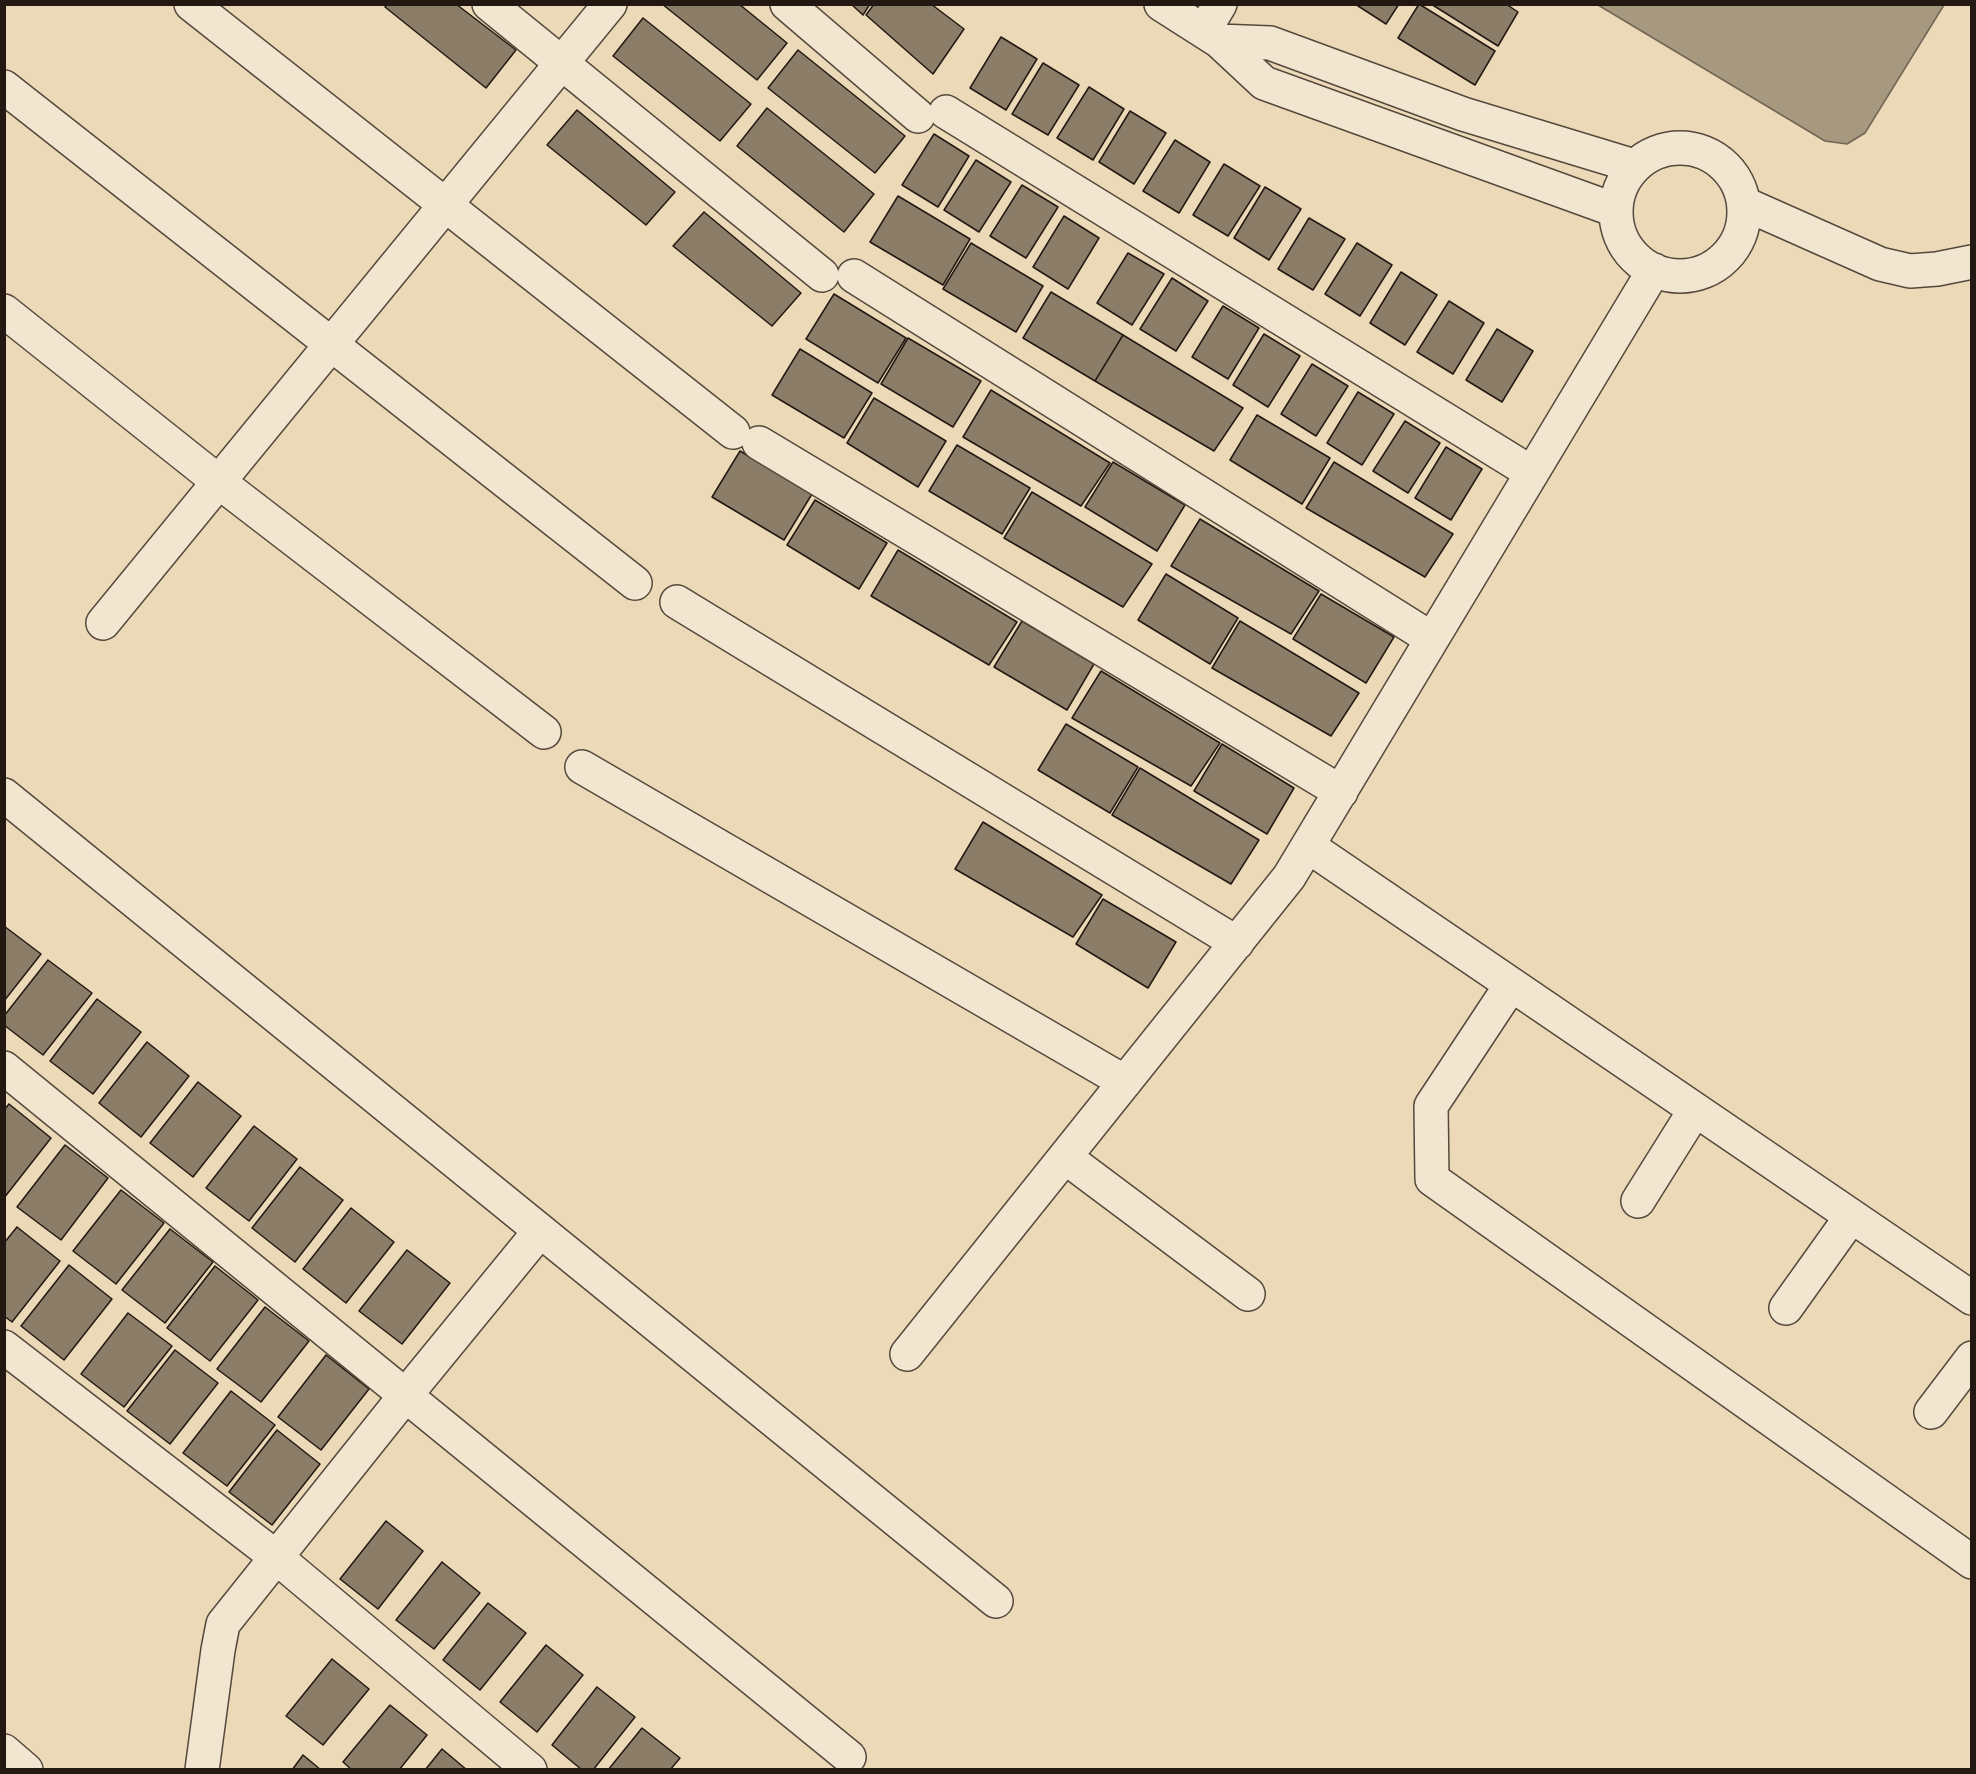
<!DOCTYPE html>
<html>
<head>
<meta charset="utf-8">
<style>
  body { margin:0 }
  #map { position:relative; width:1976px; height:1774px; overflow:hidden; background:#ebd9b8; font-family:"Gentium Book Plus",serif }
  canvas { display:block }
  .frame { position:absolute; inset:0; border:6px solid #231912; pointer-events:none }
</style>
</head>
<body>
<div id="map">
<canvas width="1976" height="1774"></canvas>
<div class="frame"></div>
</div>
<script>
const context = document.querySelector('canvas').getContext('2d');
context.lineJoin = 'round';
function paint(path, color) {
  context.fillStyle = color;
  context.fill(path, 'evenodd');
}
function toPath(rows) {
  const path = new Path2D();
  for (const r of rows) {
    if (r.length === 3) {
      path.moveTo(r[0] + r[2], r[1]);
      path.arc(r[0], r[1], r[2], 0, 2 * Math.PI);
      continue;
    }
    path.moveTo(r[0], r[1]);
    for (let i = 2; i < r.length; i += 2) path.lineTo(r[i], r[i + 1]);
  }
  return path;
}
function trace(path, color, width, dash) {
  context.strokeStyle = color;
  context.lineWidth = width;
  context.lineCap = dash ? 'butt' : 'round';
  context.setLineDash(dash || []);
  context.stroke(path);
}
const water = toPath([
  [1598,5,1944,4,1944,5,1865,133,1847,144,1825,141,1598,5]
]);
const building = toPath([
  [387,4,456,4,516,50,486,88,385,7,387,4],
  [662,4,739,4,787,43,757,80,662,4],
  [851,4,870,4,863,15,851,4],
  [874,4,931,4,964,29,933,74,866,15,874,4],
  [1355,4,1399,4,1386,24,1355,4],
  [1419,4,1495,51,1475,85,1398,38,1419,4],
  [1431,4,1506,4,1518,12,1498,46,1431,4],
  [643,18,751,104,720,141,613,56,643,18],
  [1001,37,1037,59,1006,110,970,88,1001,37],
  [798,50,905,136,875,173,768,88,798,50],
  [1043,63,1079,85,1048,135,1012,114,1043,63],
  [1089,87,1124,109,1093,160,1057,138,1089,87],
  [767,108,874,194,844,232,737,146,767,108],
  [577,110,675,192,646,225,547,145,577,110],
  [1130,111,1166,133,1134,184,1099,162,1130,111],
  [934,134,969,156,938,207,902,185,934,134],
  [1175,140,1210,162,1179,213,1143,191,1175,140],
  [976,160,1011,182,979,232,944,210,976,160],
  [1224,164,1260,186,1228,236,1193,215,1224,164],
  [1022,185,1058,207,1026,258,990,236,1022,185],
  [1265,187,1301,209,1269,260,1234,238,1265,187],
  [898,196,970,239,943,285,870,242,898,196],
  [704,212,801,293,772,326,673,246,704,212],
  [1064,216,1099,238,1068,289,1033,267,1064,216],
  [1309,218,1345,239,1313,290,1278,269,1309,218],
  [971,243,1043,286,1016,332,943,289,971,243],
  [1357,243,1392,265,1360,316,1325,294,1357,243],
  [1128,253,1164,274,1132,325,1097,303,1128,253],
  [1401,272,1437,295,1405,345,1370,323,1401,272],
  [1172,278,1208,301,1176,351,1140,329,1172,278],
  [1051,292,1123,335,1095,381,1023,338,1051,292],
  [834,294,906,338,878,383,806,339,834,294],
  [1449,301,1484,323,1453,374,1417,352,1449,301],
  [1223,306,1259,328,1228,379,1192,357,1223,306],
  [1497,329,1533,351,1502,402,1466,380,1497,329],
  [1264,334,1300,356,1268,407,1233,385,1264,334],
  [1123,335,1243,408,1214,451,1095,381,1123,335],
  [908,338,981,381,953,427,881,384,908,338],
  [800,349,872,393,844,438,772,395,800,349],
  [1312,364,1348,386,1316,436,1281,414,1312,364],
  [991,390,1110,463,1081,506,963,437,991,390],
  [1358,392,1394,414,1362,465,1327,443,1358,392],
  [874,398,946,441,918,487,847,443,874,398],
  [1257,415,1330,458,1302,504,1230,460,1257,415],
  [1405,421,1440,443,1408,493,1373,471,1405,421],
  [957,445,1030,488,1002,534,929,491,957,445],
  [1446,447,1482,469,1451,520,1415,498,1446,447],
  [740,451,812,494,784,540,712,497,740,451],
  [1113,462,1185,505,1157,551,1085,507,1113,462],
  [1334,462,1453,534,1425,577,1306,508,1334,462],
  [1032,492,1152,564,1123,607,1004,538,1032,492],
  [815,500,887,543,859,589,787,545,815,500],
  [1200,519,1319,591,1291,634,1171,566,1200,519],
  [898,550,1017,622,989,665,871,596,898,550],
  [1166,574,1238,618,1210,664,1138,620,1166,574],
  [1321,594,1394,637,1366,683,1293,639,1321,594],
  [1022,621,1094,664,1067,710,994,667,1022,621],
  [1240,621,1359,693,1331,736,1212,668,1240,621],
  [1101,671,1220,743,1191,786,1072,718,1101,671],
  [1066,724,1138,767,1110,813,1038,770,1066,724],
  [1222,744,1294,788,1267,834,1194,791,1222,744],
  [1140,768,1259,840,1231,884,1112,815,1140,768],
  [983,822,1102,895,1073,937,955,869,983,822],
  [1103,899,1176,942,1148,988,1076,944,1103,899],
  [4,926,41,954,4,1001,4,926],
  [48,960,92,993,43,1055,4,1025,4,1016,48,960],
  [97,999,141,1032,93,1094,50,1061,97,999],
  [147,1042,189,1076,141,1137,99,1103,147,1042],
  [198,1082,241,1116,193,1177,150,1143,198,1082],
  [9,1104,51,1138,4,1198,4,1110,9,1104],
  [254,1126,297,1159,249,1221,206,1188,254,1126],
  [65,1145,108,1178,61,1240,17,1207,65,1145],
  [300,1167,343,1200,295,1262,252,1228,300,1167],
  [121,1190,164,1223,116,1284,73,1251,121,1190],
  [351,1208,394,1242,346,1303,303,1269,351,1208],
  [17,1227,60,1261,12,1322,4,1316,4,1243,17,1227],
  [170,1229,213,1262,165,1323,122,1290,170,1229],
  [407,1250,450,1283,402,1344,359,1311,407,1250],
  [69,1265,112,1299,64,1360,21,1326,69,1265],
  [215,1266,258,1300,210,1361,167,1328,215,1266],
  [265,1307,309,1341,261,1402,217,1369,265,1307],
  [128,1313,172,1346,124,1407,81,1374,128,1313],
  [175,1350,218,1383,170,1444,127,1411,175,1350],
  [326,1355,369,1389,321,1450,278,1417,326,1355],
  [231,1391,275,1425,227,1486,183,1453,231,1391],
  [277,1430,320,1464,272,1525,229,1492,277,1430],
  [386,1521,423,1551,378,1609,340,1579,386,1521],
  [442,1562,480,1593,434,1649,396,1620,442,1562],
  [488,1603,526,1633,480,1690,443,1660,488,1603],
  [546,1645,583,1675,537,1732,500,1702,546,1645],
  [332,1659,369,1689,323,1745,286,1716,332,1659],
  [597,1687,635,1717,593,1770,582,1770,552,1745,597,1687],
  [390,1705,427,1735,399,1770,352,1770,343,1762,390,1705],
  [642,1728,680,1758,670,1770,608,1770,642,1728],
  [442,1749,467,1770,425,1770,442,1749],
  [303,1755,321,1770,292,1770,303,1755]
]);
const minor = toPath([
  [191,4,733,432],
  [489,4,822,275],
  [787,4,918,116],
  [1161,4,1219,41,1264,83,1615,210],
  [1204,31,1220,4],
  [1219,41,1270,43,1463,114,1634,166],
  [4,87,635,583],
  [946,112,1532,473],
  [1680,212,64],
  [1745,204,1880,264,1910,271,1937,269,1972,262],
  [854,276,1432,639],
  [4,311,219,482,544,732],
  [759,443,1341,792],
  [677,602,1237,943],
  [103,623,610,4],
  [582,767,1125,1082],
  [4,795,996,1601],
  [1308,846,1972,1298],
  [1511,985,1431,1106,1432,1179,1972,1562],
  [4,1068,849,1757],
  [1065,1157,1248,1294],
  [1638,1201,1695,1110],
  [1786,1308,1851,1217],
  [4,1347,276,1557,530,1770],
  [907,1354,1289,877,1654,270],
  [1931,1412,1972,1358],
  [4,1751,26,1770],
  [202,1770,218,1650,223,1624,405,1396,540,1231]
]);
paint(water, '#a79880');
trace(water, '#726554', 1.5);
paint(building, '#8b7d68');
trace(building, '#231912', 1.5);
trace(minor, '#55493c', 36);
trace(minor, '#f2e6d1', 33);
</script>
</body>
</html>
